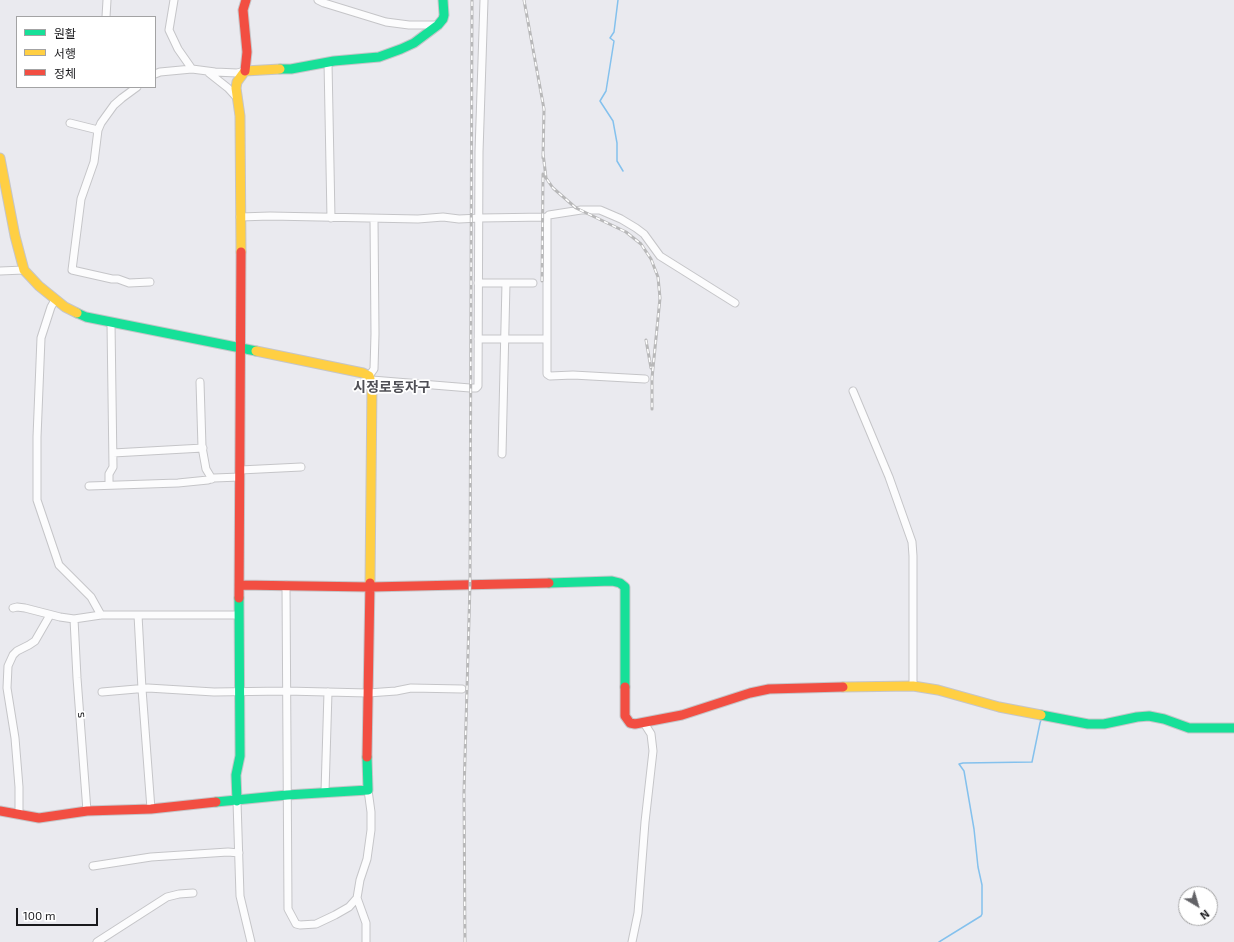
<!DOCTYPE html>
<html>
<head>
<meta charset="utf-8">
<style>
  body { margin:0 }
  #map { position:relative; width:1234px; height:942px; overflow:hidden; background:#eaeaef; font-family:"Exo 2","Noto Sans KR",sans-serif }
  canvas { display:block }
  .legend { position:absolute; left:16px; top:16px; width:140px; height:72px; box-sizing:border-box; background:#fff; border:1px solid #a3a3a4; margin:0; padding:5px 7px; list-style:none; font-size:12px; color:#19191c }
  .legend li { display:flex; align-items:center; gap:8px; height:20px }
  .legend b { width:20px; border:1px solid #a3a3a4 }
  .north { position:absolute; left:1178px; top:886px; width:40px; height:40px; box-sizing:border-box; background:#fff; border:1px solid #a3a3a4; border-radius:50%; rotate:142deg; font-size:11px; font-weight:700; line-height:16px; text-align:center; color:#19191c }
  .north::after { content:''; display:block; margin:auto; width:14px; height:18px; background:#626266; clip-path:polygon(50% 0,100% 100%,50% 72%,0 100%) }
  .scale { position:absolute; left:16px; top:908px; width:82px; height:18px; box-sizing:border-box; border:2px solid #19191c; border-top:0; padding-left:5px; font-size:12px; line-height:14px; white-space:nowrap; color:#19191c; -webkit-text-stroke:3px #fff; paint-order:stroke }
</style>
</head>
<body>
<div id="map">
<canvas width="1234" height="942"></canvas>
<ul class="legend">
<li><b style="height:5px;background:#16e098"></b>원활</li>
<li><b style="height:5px;background:#ffcf43"></b>서행</li>
<li><b style="height:5px;background:#f24e42"></b>정체</li>
</ul>
<div class="north">N</div>
<div class="scale">100 m</div>
</div>
<script>
const context = document.querySelector('canvas').getContext('2d');
context.lineJoin = 'round';
function toPath(rows) {
  const path = new Path2D();
  for (const r of rows) {
    path.moveTo(r[0], r[1]);
    for (let i = 2; i < r.length; i += 2) path.lineTo(r[i], r[i + 1]);
  }
  return path;
}
function trace(path, color, width, dash) {
  context.strokeStyle = color;
  context.lineWidth = width;
  context.lineCap = dash ? 'butt' : 'round';
  context.setLineDash(dash || []);
  context.stroke(path);
}
function label(font, color, halo, rows, align = 'center') {
  context.font = font + ' "Exo 2","Noto Sans KR",sans-serif';
  context.lineWidth = 3.5;
  context.setLineDash([]);
  context.textBaseline = 'middle';
  context.strokeStyle = halo;
  context.fillStyle = color;
  for (const [text, x, y, turn = 0] of rows) {
    context.save();
    context.translate(x, y);
    context.rotate((+turn || 0) * Math.PI / 180);
    context.textAlign = isNaN(turn) ? turn : align;
    if (halo) context.strokeText(text, 0, 0);
    context.fillText(text, 0, 0);
    context.restore();
  }
}
const stream = toPath([
  [618,0,614,32,610,38,614,41,606,91,600,101,613,121,617,143,617,161,623,171],
  [939,942,981,916,982,914,982,885,978,867,974,829,964,771,959,764,963,763,1032,762,1040,723,1041,720,1044,720]
]);
const street = toPath([
  [174,0,169,30,178,49,192,69,215,72,237,73,245,71],
  [318,0,324,3,386,22,409,25,438,25],
  [106,17,107,0],
  [328,62,331,218],
  [209,73,228,88,238,99],
  [155,74,160,72,192,69],
  [137,87,122,98,114,105,101,123,98,130,94,162,81,199,72,270,112,279,118,279,129,283,150,282],
  [70,123,98,130],
  [240,217,270,216,418,219,443,217,459,219,480,218,547,217,549,215,581,210,600,210,621,219,636,228,644,234,660,256,735,303],
  [547,217,547,374,550,376,573,375,645,379],
  [0,271,24,270],
  [478,283,533,283],
  [55,300,51,307,41,338,37,437,37,500,59,565,91,597,101,615],
  [478,339,547,339],
  [369,376,374,369,375,334,374,219],
  [372,380,470,388,476,388,478,386,479,152,484,0],
  [200,382,202,447,206,469,212,479],
  [853,391,889,477,912,542,913,556,913,686],
  [113,453,203,448],
  [502,454,506,283],
  [240,470,301,467],
  [109,485,109,474,113,467,111,323],
  [89,486,178,483,208,480,214,478,240,477],
  [286,585,288,909,296,924,300,925,316,924,335,915,349,907,357,898],
  [13,608,17,607,25,608,60,617,74,619,101,615,239,615],
  [138,615,142,689,151,809],
  [74,619,77,678,87,811],
  [102,692,148,688,214,692,286,691,368,693,396,691,411,688,462,689],
  [325,792,328,692],
  [237,801,240,896,251,942],
  [19,815,19,787,15,738,7,688,8,666,13,655,17,651,29,645,35,641,50,615],
  [93,866,151,857,228,852,239,853],
  [97,942,167,897,179,894,193,893],
  [366,942,366,923,357,898,360,880,367,859,371,830,371,812,368,790],
  [632,942,638,913,645,822,653,751,651,734,644,723]
]);
const fast = toPath([
  [280,69,291,69,334,61,379,57,401,49,414,43,438,25,443,19,444,15,443,0],
  [77,313,86,317,256,351],
  [549,583,612,581,620,583,625,587,625,687],
  [1041,715,1088,724,1104,724,1137,717,1149,716,1164,719,1189,728,1234,728],
  [237,801,236,775,240,756,239,598],
  [216,802,287,795,368,790,367,757]
]);
const slow = toPath([
  [0,158,15,236,24,270,39,286,65,307,77,313],
  [241,252,240,116,236,88,237,82,245,71,280,69],
  [256,351,363,373,369,376,372,385,370,583],
  [843,687,913,686,938,690,999,707,1041,715]
]);
const jam = toPath([
  [245,71,247,52,243,10,246,0],
  [239,585,370,587,549,583],
  [239,598,241,252],
  [625,687,625,716,630,723,635,724,682,715,750,693,769,689,843,687],
  [367,757,370,583],
  [0,811,39,818,87,811,151,809,216,802]
]);
const rail = toPath([
  [524,0,544,109,543,158],
  [543,153,546,178,553,188,576,208,626,232,641,244,651,259,658,277,660,298,652,378,652,409],
  [542,281,543,174],
  [646,340,651,368],
  [465,942,464,792,470,585,472,0]
]);
const streetNames = [
  ["s",80,715,-95]
];
const quarterNames = [
  ["시정로동자구",392,387]
];
trace(stream, '#84c1ed', 1.5);
trace(street, '#c5c5c8', 9);
trace(fast, '#c5c5c8', 11);
trace(slow, '#c5c5c8', 11);
trace(jam, '#c5c5c8', 11);
trace(street, '#fcfcfd', 7);
trace(fast, '#16e098', 9);
trace(slow, '#ffcf43', 9);
trace(jam, '#f24e42', 9);
trace(rail, '#b8b8b9', 3);
trace(rail, '#fff', 1.5, [4.5]);
label('12px', '#19191c', '#fff', streetNames);
label('bold 14px', '#4f4f55', '#fff', quarterNames);
</script>
</body>
</html>
